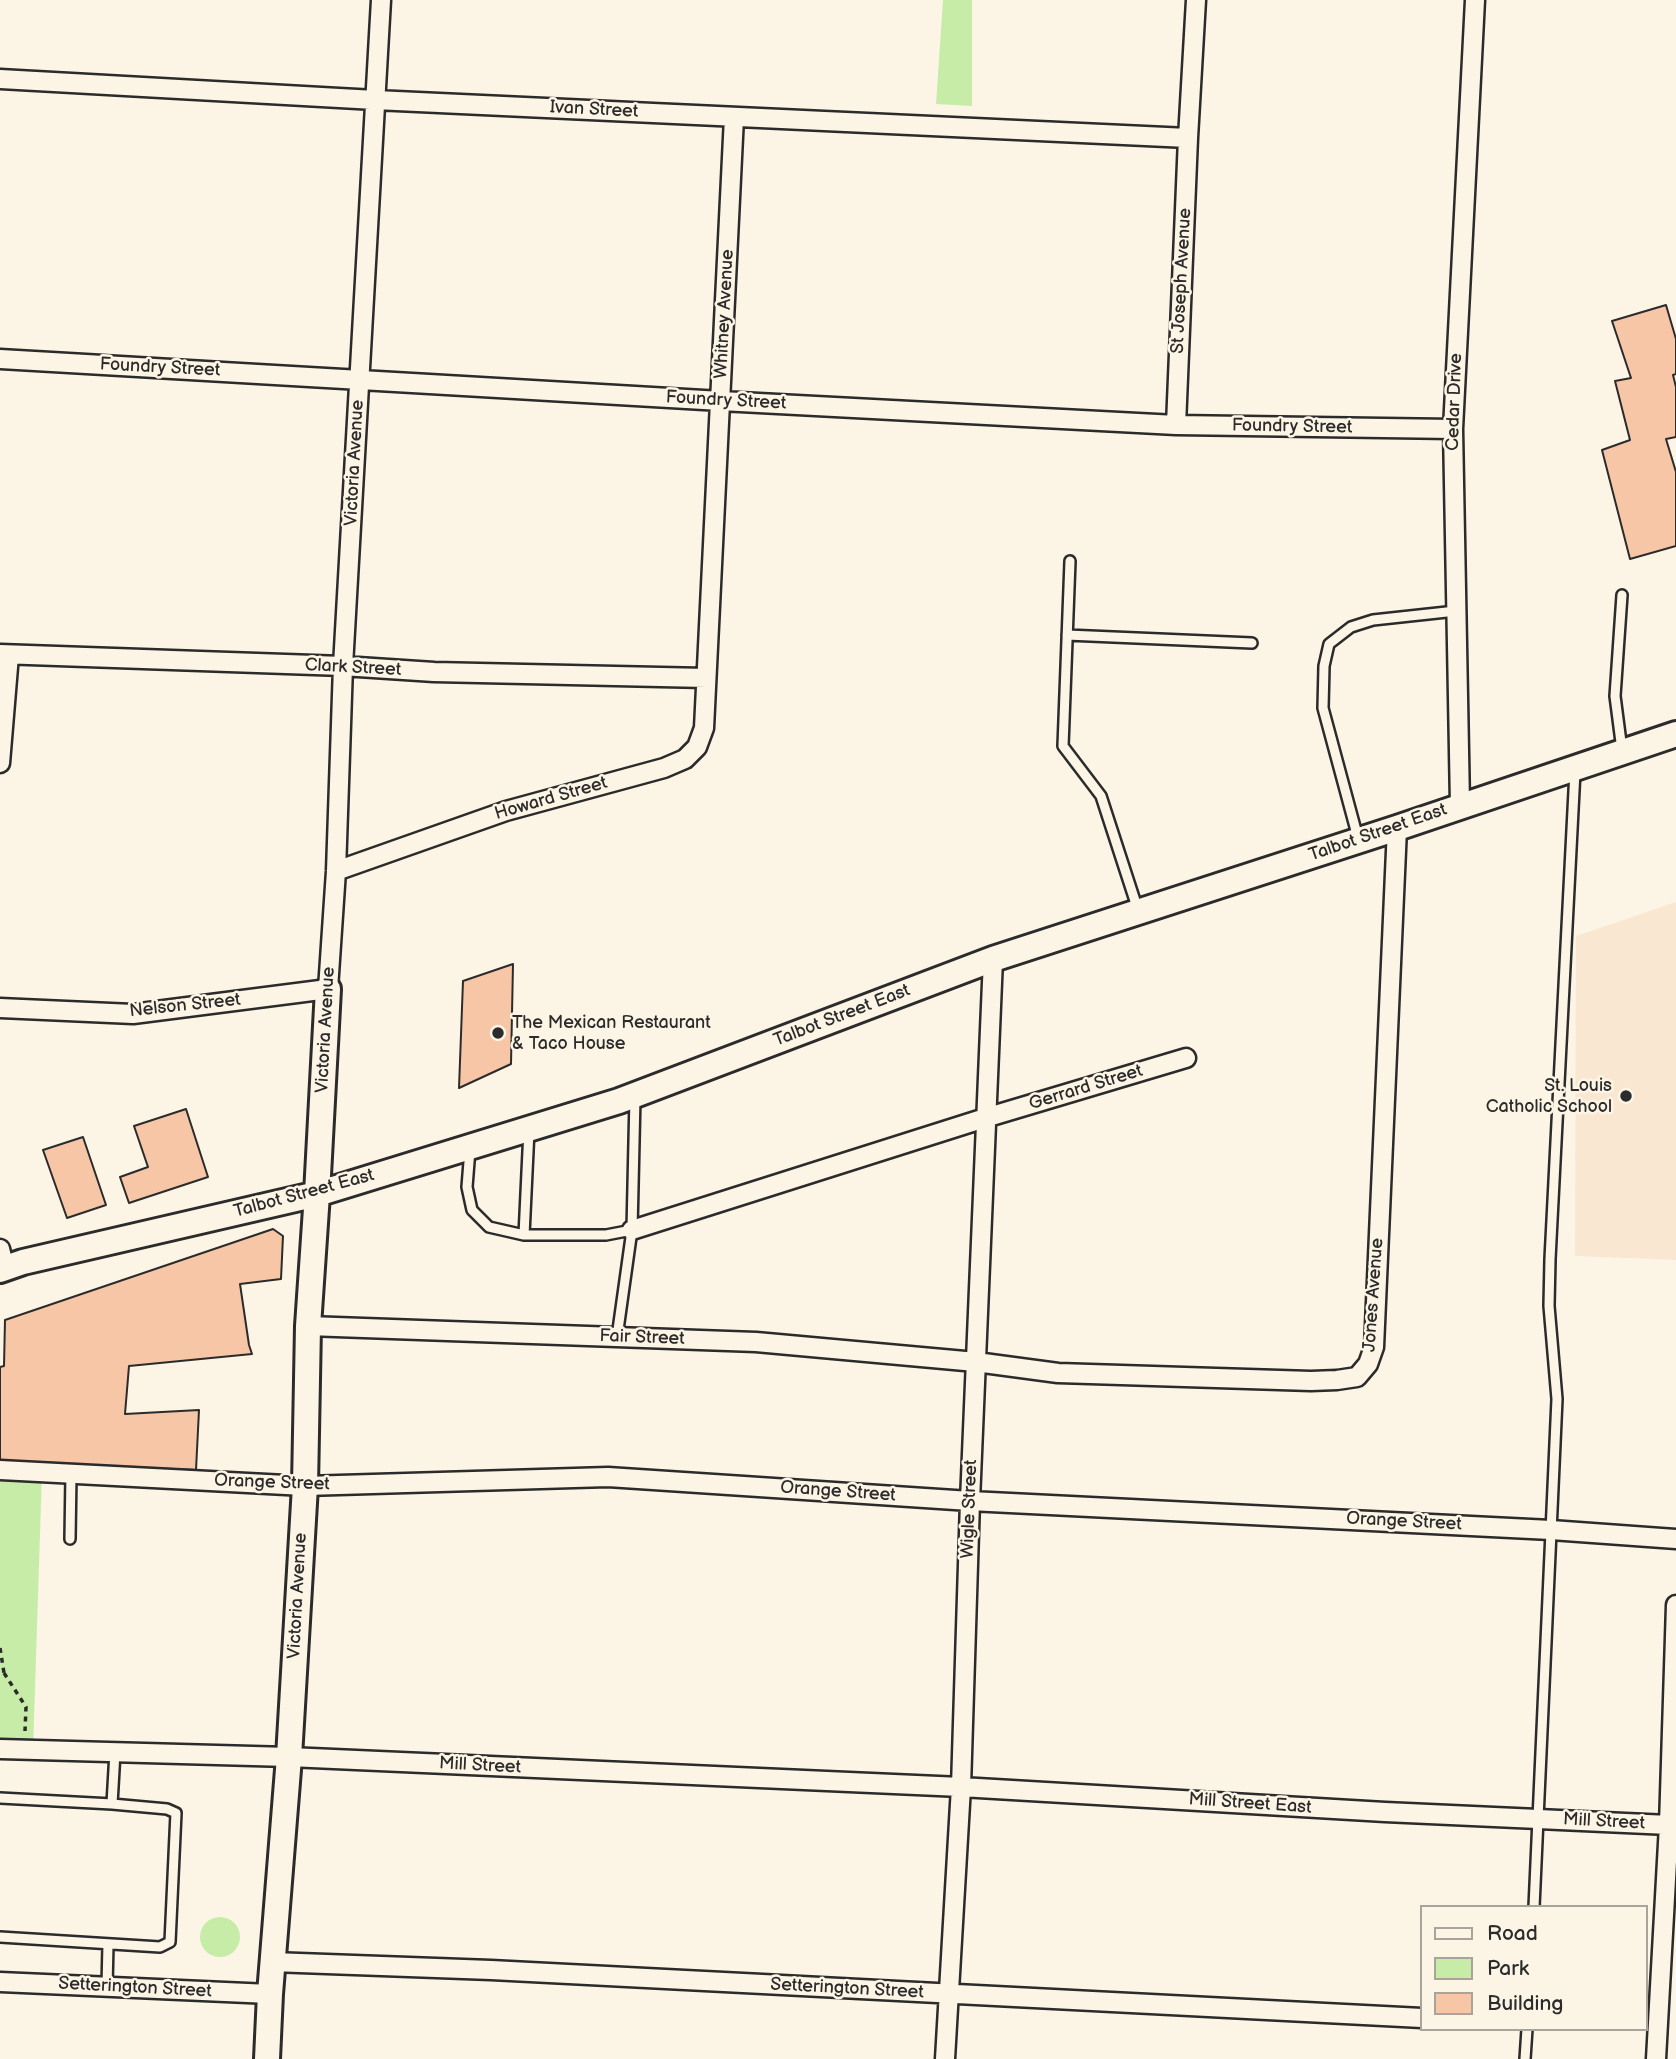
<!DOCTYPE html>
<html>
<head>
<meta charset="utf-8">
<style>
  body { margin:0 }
  #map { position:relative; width:1676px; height:2059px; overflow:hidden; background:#fcf5e5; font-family:"Balsamiq Sans",sans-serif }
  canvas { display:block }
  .legend { position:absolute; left:1420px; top:1905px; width:228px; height:126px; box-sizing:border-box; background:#fcf5e5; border:2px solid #a8a49b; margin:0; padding:9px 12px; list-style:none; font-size:21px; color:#2b2b2b }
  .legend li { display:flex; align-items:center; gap:14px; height:35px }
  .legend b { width:35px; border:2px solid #a8a49b }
</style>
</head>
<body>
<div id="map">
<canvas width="1676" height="2059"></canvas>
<ul class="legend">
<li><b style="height:9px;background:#fcf5e5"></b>Road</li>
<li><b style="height:19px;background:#c6eca7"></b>Park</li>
<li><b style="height:19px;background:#f7c6a7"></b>Building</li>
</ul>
</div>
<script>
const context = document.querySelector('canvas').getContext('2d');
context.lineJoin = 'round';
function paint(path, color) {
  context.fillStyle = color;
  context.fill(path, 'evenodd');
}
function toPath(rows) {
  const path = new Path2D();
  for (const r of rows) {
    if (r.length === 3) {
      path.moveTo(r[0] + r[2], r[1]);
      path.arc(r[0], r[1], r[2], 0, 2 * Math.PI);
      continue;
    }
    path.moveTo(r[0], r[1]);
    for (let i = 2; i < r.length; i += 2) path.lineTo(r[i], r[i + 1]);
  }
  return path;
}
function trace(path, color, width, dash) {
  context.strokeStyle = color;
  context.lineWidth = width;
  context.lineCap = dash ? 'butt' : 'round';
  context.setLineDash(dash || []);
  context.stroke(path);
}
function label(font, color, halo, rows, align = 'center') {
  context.font = font + ' "Balsamiq Sans",sans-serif';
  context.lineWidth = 5;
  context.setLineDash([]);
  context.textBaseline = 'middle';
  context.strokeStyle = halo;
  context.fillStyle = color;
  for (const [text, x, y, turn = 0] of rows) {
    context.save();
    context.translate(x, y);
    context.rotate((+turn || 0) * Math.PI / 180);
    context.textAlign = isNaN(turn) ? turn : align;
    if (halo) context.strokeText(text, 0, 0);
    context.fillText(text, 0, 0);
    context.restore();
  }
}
const built = toPath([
  [1676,902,1676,1260,1575,1256,1576,936]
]);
const green = toPath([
  [943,0,972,0,972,106,936,104],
  [0,1470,42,1472,33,1750,0,1749],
  [220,1937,20]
]);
const building = toPath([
  [1666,305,1676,339,1676,374,1673,375,1676,387,1676,437,1666,439,1676,472,1676,546,1630,559,1602,450,1630,440,1615,381,1631,378,1612,321,1666,305],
  [513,964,511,1064,459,1088,463,981,513,964],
  [186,1109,208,1177,129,1203,120,1177,148,1167,134,1126,186,1109],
  [83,1137,106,1205,67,1218,43,1150,83,1137],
  [273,1229,283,1236,281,1279,240,1284,249,1345,252,1354,129,1366,125,1414,199,1410,196,1470,0,1462,0,1367,4,1366,5,1320,273,1229]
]);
const path = toPath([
  [0,1648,4,1673,0,1674],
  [4,1673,26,1707,25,1731]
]);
const lane = toPath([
  [1070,561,1063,746,1101,796,1138,910],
  [1067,635,1252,643],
  [1622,750,1615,696,1622,595],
  [1358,838,1323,708,1324,666,1329,644,1351,627,1373,620,1456,611],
  [470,1149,467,1187,472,1210,489,1227,524,1235,606,1235,632,1230],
  [524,1235,529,1130],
  [617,1337,632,1230,635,1097],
  [70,1539,71,1474],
  [0,1798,112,1804,167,1809,176,1813,170,1942,160,1947,0,1937],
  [112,1804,115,1752],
  [1534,1907,1557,1399,1549,1306,1550,1259,1575,771],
  [107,1987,108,1944],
  [1525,2059,1527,2029]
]);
const street = toPath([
  [0,79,375,100,1188,138],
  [0,359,721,401,1176,425,1453,429],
  [1176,425,1188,138,1196,0],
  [0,654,343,666,434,672,706,678],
  [0,763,9,655],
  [1460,805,1453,429,1475,0],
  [336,871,506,811,664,768,685,759,697,747,704,728,734,117],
  [0,1008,133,1014,328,989,336,871,343,666,381,0],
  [632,1230,985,1118,1186,1058],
  [0,1249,5,1269],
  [308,1326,756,1342,976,1362,1058,1373,1311,1381,1337,1380,1357,1377,1368,1364,1374,1347,1397,828],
  [0,1470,305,1486,608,1477,970,1501,1551,1530,1676,1539],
  [0,1749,289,1757,961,1787,1385,1812,1669,1825],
  [272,1962,491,1970,1422,2018],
  [0,1982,270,1994],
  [945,2059,961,1787,970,1501,993,959],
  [1656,2059,1669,1825,1676,1605]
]);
const secondary = toPath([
  [0,1270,23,1262,317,1194,619,1101,993,959,1397,828,1676,734],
  [267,2059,270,1994,289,1757,305,1486,308,1326,317,1194,328,989]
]);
const markers = [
  [498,1033,7,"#2b2b2b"],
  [1626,1096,7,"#2b2b2b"]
];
const streetNames = [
  ["Ivan Street",594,110,3],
  ["St Joseph Avenue",1182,281,-87],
  ["Whitney Avenue",725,314,-87],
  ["Foundry Street",160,368,3],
  ["Foundry Street",726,401,3],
  ["Cedar Drive",1455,402,-88],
  ["Foundry Street",1292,427,1],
  ["Victoria Avenue",355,463,-87],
  ["Clark Street",353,668,3],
  ["Howard Street",551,799,-16],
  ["Talbot Street East",1378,833,-19],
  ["Nelson Street",185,1006,-6],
  ["Talbot Street East",842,1016,-21],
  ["Victoria Avenue",326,1030,-87],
  ["Gerrard Street",1086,1088,-17],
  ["Talbot Street East",304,1194,-15],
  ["Jones Avenue",1374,1295,-86],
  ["Fair Street",642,1338,2],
  ["Orange Street",272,1483,2],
  ["Orange Street",838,1492,4],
  ["Wigle Street",970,1509,-88],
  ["Orange Street",1404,1522,3],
  ["Victoria Avenue",298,1596,-87],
  ["Mill Street",480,1766,3],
  ["Mill Street East",1250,1804,4],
  ["Mill Street",1604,1822,3],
  ["Setterington Street",135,1988,3],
  ["Setterington Street",847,1989,3]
];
const poiNames = [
  ["The Mexican Restaurant",512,1023],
  ["& Taco House",512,1044],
  ["St. Louis",1612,1086,"right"],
  ["Catholic School",1612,1107,"right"]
];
paint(built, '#fae7d2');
paint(green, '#c6eca7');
paint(building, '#f7c6a7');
trace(building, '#2b2b2b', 2);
trace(lane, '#2b2b2b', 14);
trace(street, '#2b2b2b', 23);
trace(secondary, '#2b2b2b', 30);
trace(path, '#2b2b2b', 3.5, [5, 5]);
trace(lane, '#fcf5e5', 9);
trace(street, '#fcf5e5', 18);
trace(secondary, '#fcf5e5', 24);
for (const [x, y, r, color] of markers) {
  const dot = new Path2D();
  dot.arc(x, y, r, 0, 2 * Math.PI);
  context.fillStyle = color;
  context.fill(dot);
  trace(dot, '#fcf5e5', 2.5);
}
label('18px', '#2b2b2b', '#fcf5e5', streetNames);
label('18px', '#2b2b2b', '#fcf5e5', poiNames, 'left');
</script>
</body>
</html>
